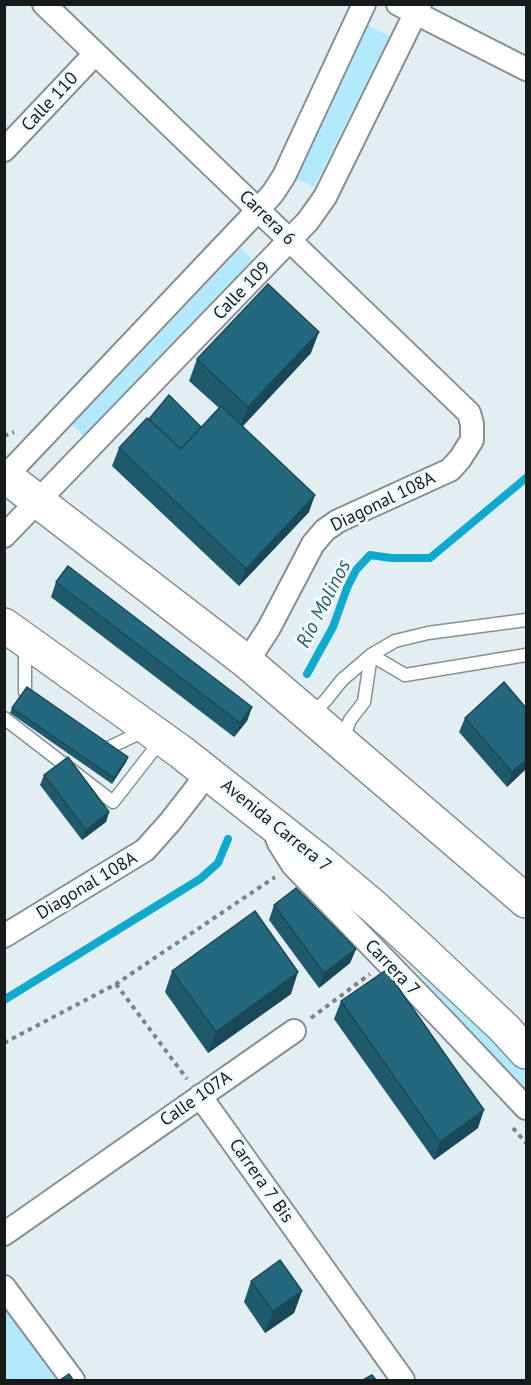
<!DOCTYPE html>
<html>
<head>
<meta charset="utf-8">
<style>
  body { margin:0 }
  #map { position:relative; width:531px; height:1385px; overflow:hidden; background:#e3eef2; font-family:"PT Sans",sans-serif }
  canvas { display:block }
  .frame { position:absolute; inset:0; border:6px solid #161a1b; pointer-events:none }
</style>
</head>
<body>
<div id="map">
<canvas width="531" height="1385"></canvas>
<div class="frame"></div>
</div>
<script>
const context = document.querySelector('canvas').getContext('2d');
context.lineJoin = 'round';
function paint(path, color) {
  context.fillStyle = color;
  context.fill(path, 'evenodd');
}
function toPath(rows) {
  const path = new Path2D();
  for (const r of rows) {
    path.moveTo(r[0], r[1]);
    for (let i = 2; i < r.length; i += 2) path.lineTo(r[i], r[i + 1]);
  }
  return path;
}
function trace(path, color, width, dash) {
  context.strokeStyle = color;
  context.lineWidth = width;
  context.lineCap = dash ? 'butt' : 'round';
  context.setLineDash(dash || []);
  context.stroke(path);
}
function label(font, color, halo, rows, align = 'center') {
  context.font = font + ' "PT Sans",sans-serif';
  context.lineWidth = 6;
  context.setLineDash([]);
  context.textBaseline = 'middle';
  context.strokeStyle = halo;
  context.fillStyle = color;
  for (const [text, x, y, turn = 0] of rows) {
    context.save();
    context.translate(x, y);
    context.rotate((+turn || 0) * Math.PI / 180);
    context.textAlign = isNaN(turn) ? turn : align;
    if (halo) context.strokeText(text, 0, 0);
    context.fillText(text, 0, 0);
    context.restore();
  }
}
const green = toPath([
  [367,25,390,36,314,187,291,176],
  [241,248,255,262,86,438,72,425],
  [364,915,467,1007,526,1073,526,1090],
  [5,1309,59,1380,5,1380]
]);
const stream = toPath([
  [307,674,333,627,347,588,356,570,370,555,391,558,430,558,526,478],
  [4,1000,200,879,218,863,228,839]
]);
const path = toPath([
  [4,436,14,432],
  [116,984,187,1079],
  [311,1018,370,974],
  [4,1043,116,984,275,877],
  [513,1128,526,1143]
]);
const service = toPath([
  [25,644,25,692],
  [310,716,326,700,342,680,371,655,395,641,428,633,526,620],
  [4,718,113,802,162,739],
  [342,741,350,720,364,702,371,655,405,675,526,655],
  [106,749,146,730]
]);
const minor = toPath([
  [44,4,469,413,472,424,472,440,460,459,450,470,338,521,325,530,313,544,269,628,247,662],
  [398,4,526,69],
  [4,150,95,54],
  [4,478,258,210,273,193,284,176,364,4],
  [4,536,308,221,325,197,420,4],
  [274,830,279,843,293,865,444,1021,526,1108],
  [4,936,145,850,170,822,195,790,207,771],
  [200,1096,403,1380],
  [4,1234,294,1031],
  [4,1287,73,1380]
]);
const primary = toPath([
  [4,475,247,662,526,901],
  [4,625,181,752,323,864,373,906,418,947,504,1028,526,1052]
]);
const wall = toPath([
  [311,353,243,426,309,512,239,586,112,466,119,448,201,427,219,408,189,381,197,359],
  [56,582,252,707,247,721,234,737,51,597],
  [12,708,128,757,126,762,112,784,10,713],
  [465,718,526,769,507,787,459,732],
  [44,775,109,812,106,822,82,840,40,785],
  [274,905,356,949,350,963,319,988,269,920],
  [172,971,291,994,208,1053,165,992],
  [341,1001,478,1128,434,1160,334,1019],
  [251,1281,302,1291,294,1313,265,1333,244,1302]
]);
const shadedWall = toPath([
  [319,332,311,353,240,429,248,407],
  [315,495,309,512,239,586,246,569],
  [252,707,247,721,234,737,240,723],
  [128,757,126,762,112,784,114,778],
  [526,760,526,769,507,787,512,772],
  [109,812,106,822,82,840,86,830],
  [356,949,350,963,319,988,324,973],
  [298,972,291,994,208,1053,216,1032],
  [484,1110,478,1128,434,1160,440,1142],
  [302,1291,294,1313,265,1333,273,1311]
]);
const building = toPath([
  [268,284,319,332,248,407,197,359,268,284],
  [169,395,201,427,181,449,149,419,169,395],
  [221,406,315,495,246,569,119,448,147,418,181,449,221,406],
  [68,566,252,707,240,723,56,582,68,566],
  [504,682,526,708,526,760,512,772,465,718,504,682],
  [27,687,128,757,114,778,12,708,27,687],
  [68,757,109,812,86,830,44,775,68,757],
  [296,888,356,949,324,973,274,905,296,888],
  [255,911,298,972,216,1032,172,971,255,911],
  [386,970,484,1110,440,1142,341,1001,386,970],
  [280,1260,302,1291,273,1311,251,1281,280,1260],
  [69,1374,73,1380,60,1380,69,1374],
  [372,1375,376,1380,363,1380,372,1375]
]);
const streetNames = [
  ["Calle 110",50,102,-47],
  ["Carrera 6",267,218,44],
  ["Calle 109",242,291,-46],
  ["Diagonal 108A",383,502,-26],
  ["Avenida Carrera 7",276,826,39],
  ["Diagonal 108A",87,886,-31],
  ["Carrera 7",392,968,46],
  ["Calle 107A",196,1099,-35],
  ["Carrera 7 Bis",261,1181,55]
];
const waterNames = [
  ["Río Molinos",324,604,-63]
];
paint(green, '#b2e9fd');
trace(stream, '#0da9cf', 8);
trace(service, '#869094', 15);
trace(minor, '#869094', 26);
trace(primary, '#869094', 36);
trace(path, '#7d8487', 4, [4.5, 4.5]);
trace(service, '#fff', 12);
trace(minor, '#fff', 22);
trace(primary, '#fff', 33);
paint(wall, '#1f596c');
paint(shadedWall, '#194958');
paint(building, '#24687d');
trace(building, '#194958', 1.5);
label('18px', '#161a1b', '#f2fbfe', streetNames);
label('italic 20px', '#2c6070', '#f2fbfe', waterNames);
</script>
</body>
</html>
